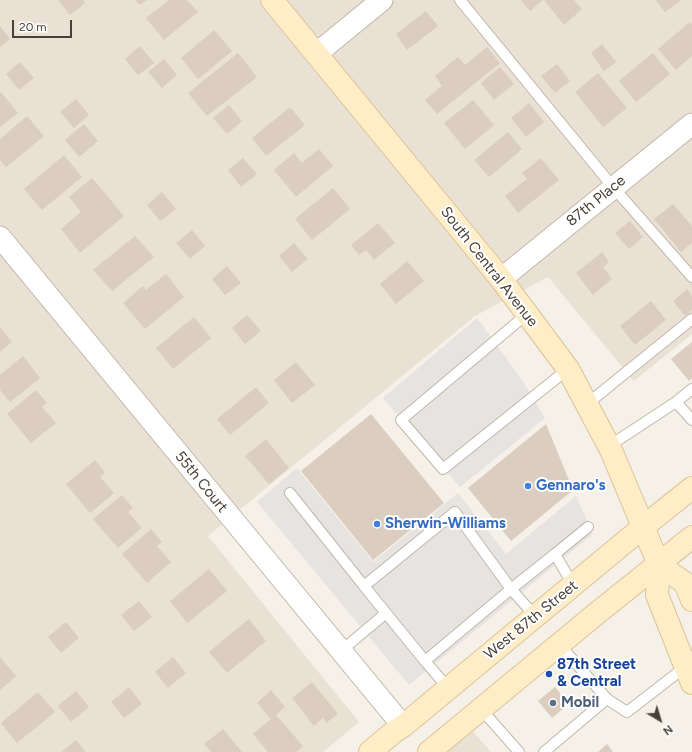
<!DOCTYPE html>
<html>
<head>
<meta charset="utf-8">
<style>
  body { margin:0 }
  #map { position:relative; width:692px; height:752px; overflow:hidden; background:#f5f0e8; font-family:Figtree,sans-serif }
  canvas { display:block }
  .north { position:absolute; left:640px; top:700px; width:40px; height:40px; -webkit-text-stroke:3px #fff; paint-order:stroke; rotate:142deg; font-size:11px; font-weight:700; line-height:16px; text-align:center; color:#494036 }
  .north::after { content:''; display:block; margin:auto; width:14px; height:18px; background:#494036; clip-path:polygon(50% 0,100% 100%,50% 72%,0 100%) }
  .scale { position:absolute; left:12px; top:20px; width:60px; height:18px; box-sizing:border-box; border:2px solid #494036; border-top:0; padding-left:5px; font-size:12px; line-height:14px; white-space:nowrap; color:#494036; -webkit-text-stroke:3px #fff; paint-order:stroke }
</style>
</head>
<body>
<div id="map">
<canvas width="692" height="752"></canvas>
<div class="north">N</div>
<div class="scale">20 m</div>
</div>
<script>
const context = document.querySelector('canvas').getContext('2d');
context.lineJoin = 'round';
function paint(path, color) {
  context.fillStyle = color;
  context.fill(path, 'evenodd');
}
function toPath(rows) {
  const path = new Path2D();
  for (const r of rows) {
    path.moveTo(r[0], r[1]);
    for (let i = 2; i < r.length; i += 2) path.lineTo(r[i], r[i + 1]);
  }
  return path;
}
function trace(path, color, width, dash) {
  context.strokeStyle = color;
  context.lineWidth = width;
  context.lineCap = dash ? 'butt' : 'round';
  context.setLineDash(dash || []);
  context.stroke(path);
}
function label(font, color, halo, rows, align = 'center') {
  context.font = font + ' Figtree,sans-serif';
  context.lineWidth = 4;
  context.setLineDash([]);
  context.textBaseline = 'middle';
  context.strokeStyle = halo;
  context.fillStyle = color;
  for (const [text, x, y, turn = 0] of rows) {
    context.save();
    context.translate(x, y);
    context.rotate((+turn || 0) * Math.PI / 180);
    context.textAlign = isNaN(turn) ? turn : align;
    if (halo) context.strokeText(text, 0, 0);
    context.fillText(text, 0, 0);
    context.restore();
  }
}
const residential = toPath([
  [0,0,692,0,692,334,634,381,548,277,475,316,208,536,359,722,323,752,0,752],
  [469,727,491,752,439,752]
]);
const parking = toPath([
  [477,318,520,377,545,418,460,487,383,398],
  [297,468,373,562,458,493,506,554,576,496,593,534,409,685,257,502]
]);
const building = toPath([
  [58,0,83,0,85,3,70,15],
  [135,0,147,0,140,5],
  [169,0,187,0,198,12,164,40,146,18],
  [521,0,543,0,530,11],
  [544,0,574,0,582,9,564,25],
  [656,0,681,0,665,12],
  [426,11,438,26,407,50,396,34],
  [690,22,692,25,692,56,676,70,658,49],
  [0,26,10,39,0,47],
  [214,30,232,51,198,79,181,58],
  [602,44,616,62,604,71,591,53],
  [140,46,154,63,138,75,125,59],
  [487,47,500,63,437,114,425,100,442,86,435,76,458,57,465,65],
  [238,53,257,77,207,116,188,93],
  [653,53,670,74,636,102,619,81],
  [164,59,177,75,162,88,148,72],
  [20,62,34,78,19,90,6,74],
  [557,64,570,81,555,93,541,76],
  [500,67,514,84,494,100,481,83],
  [598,73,627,108,603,127,575,92],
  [1,92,18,113,0,127,0,93],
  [76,99,89,115,74,128,60,112],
  [473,100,494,125,465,149,444,123],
  [529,103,544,122,526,137,511,118],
  [229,105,242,121,227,134,213,118],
  [290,107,305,125,266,156,252,138],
  [27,116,44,136,6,167,0,160,0,139],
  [84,124,98,141,79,157,65,140],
  [508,132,522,149,489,177,474,160],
  [319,149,333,166,296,197,274,170,294,153,302,163],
  [64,155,82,177,42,210,24,189],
  [243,158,257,174,241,187,228,170],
  [541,158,559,180,518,213,505,196,527,179,522,173],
  [92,178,124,216,80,253,61,229,81,212,69,197],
  [333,188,350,209,312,240,295,219],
  [162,192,176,209,160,221,147,205],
  [673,204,692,226,692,243,681,252,654,219],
  [630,221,643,237,629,249,615,233],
  [378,223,395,243,374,260,366,250,359,255,351,245],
  [192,230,205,246,190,259,176,243],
  [135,236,154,257,112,291,93,270],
  [294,243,308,259,292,272,279,256],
  [602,252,609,262,603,267,612,279,593,295,576,273],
  [407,261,424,281,396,304,380,284],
  [227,266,241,283,225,295,212,279],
  [166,274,184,297,145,329,123,303,143,286,146,290],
  [687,289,692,296,692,310,685,316,673,301],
  [651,301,666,320,635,345,620,326],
  [247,315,261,331,245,344,232,328],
  [194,317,211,338,173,369,156,348],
  [0,327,12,342,0,352],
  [692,342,692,378,689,381,671,359],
  [23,356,40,378,10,402,0,390,0,375],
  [296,362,315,385,292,403,274,380],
  [256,387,269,403,230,435,217,419],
  [36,390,47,403,42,407,56,423,31,443,7,414],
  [371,414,444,503,373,560,301,471],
  [546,424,573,490,511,541,468,488],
  [266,439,289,468,269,484,245,456],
  [95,460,105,472,100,477,114,493,90,513,66,484],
  [122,495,133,508,128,512,142,528,118,548,93,519],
  [151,529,162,542,157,546,171,562,147,583,122,554],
  [209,569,227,591,187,623,170,601],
  [139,601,152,617,134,631,121,615],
  [249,619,266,641,227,673,209,652],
  [66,622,79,638,61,653,48,637],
  [0,657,16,676,0,690],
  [173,657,186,673,168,688,155,672],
  [312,682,338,714,326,723,323,718,314,726,292,698],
  [129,687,142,704,124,718,111,702],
  [555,687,569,704,552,718,538,701],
  [271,690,285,707,276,715,303,746,296,752,268,752,253,734,271,719,257,703],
  [76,691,89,707,71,722,58,706],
  [38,692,55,712,17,743,1,723],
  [223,729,242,752,211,752,204,744],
  [76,740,86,752,61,752],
  [607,744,613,752,598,752]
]);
const lane = toPath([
  [460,0,613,187,692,277],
  [527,314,401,420,443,469,568,369],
  [676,402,692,389],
  [587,404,692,319],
  [609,446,676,402,692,420],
  [290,493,364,586,455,512,511,589,425,661],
  [573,585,555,554,588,527],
  [364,586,425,661,448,688],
  [535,616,511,589,555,554],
  [341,651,386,613],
  [607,699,627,712,685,667],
  [481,709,519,752],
  [544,752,607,699,560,645]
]);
const street = toPath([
  [316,54,382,0],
  [0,237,403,726],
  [501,279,692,124]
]);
const secondary = toPath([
  [272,0,501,279,568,369,611,450,659,565,657,595,692,683],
  [659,565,685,583,692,600],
  [370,752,395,731,403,726,643,527,692,488],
  [429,752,596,614,692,537]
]);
const markers = [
  [528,486,4,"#3f7fe0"],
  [377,524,4,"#3f7fe0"],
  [549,674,4,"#1a4fb4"],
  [553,703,4,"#5c6f8a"]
];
const streetNames = [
  ["87th Place",596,201,-39],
  ["South Central Avenue",489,267,52],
  ["55th Court",201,482,51],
  ["West 87th Street",531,620,-39]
];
const shopNames = [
  ["Gennaro's",536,486],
  ["Sherwin-Williams",385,524]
];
const transitNames = [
  ["87th Street",557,665],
  ["& Central",557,682]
];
const serviceNames = [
  ["Mobil",561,703]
];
paint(residential, '#eae1d5');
paint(parking, '#e6e3e0');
paint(building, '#dbcdbf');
trace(lane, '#c2b7a9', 12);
trace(street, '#c2b7a9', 23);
trace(secondary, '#dcc396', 24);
trace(lane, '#fff', 10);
trace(street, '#fff', 21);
trace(secondary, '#ffedc8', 22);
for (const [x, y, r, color] of markers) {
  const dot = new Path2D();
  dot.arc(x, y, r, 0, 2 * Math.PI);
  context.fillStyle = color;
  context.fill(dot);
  trace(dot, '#fff', 1.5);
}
label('15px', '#494036', '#fff', streetNames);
label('bold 15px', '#366cbe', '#fff', shopNames, 'left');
label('bold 15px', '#164399', '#fff', transitNames, 'left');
label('bold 15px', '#4e5e75', '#fff', serviceNames, 'left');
</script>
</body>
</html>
